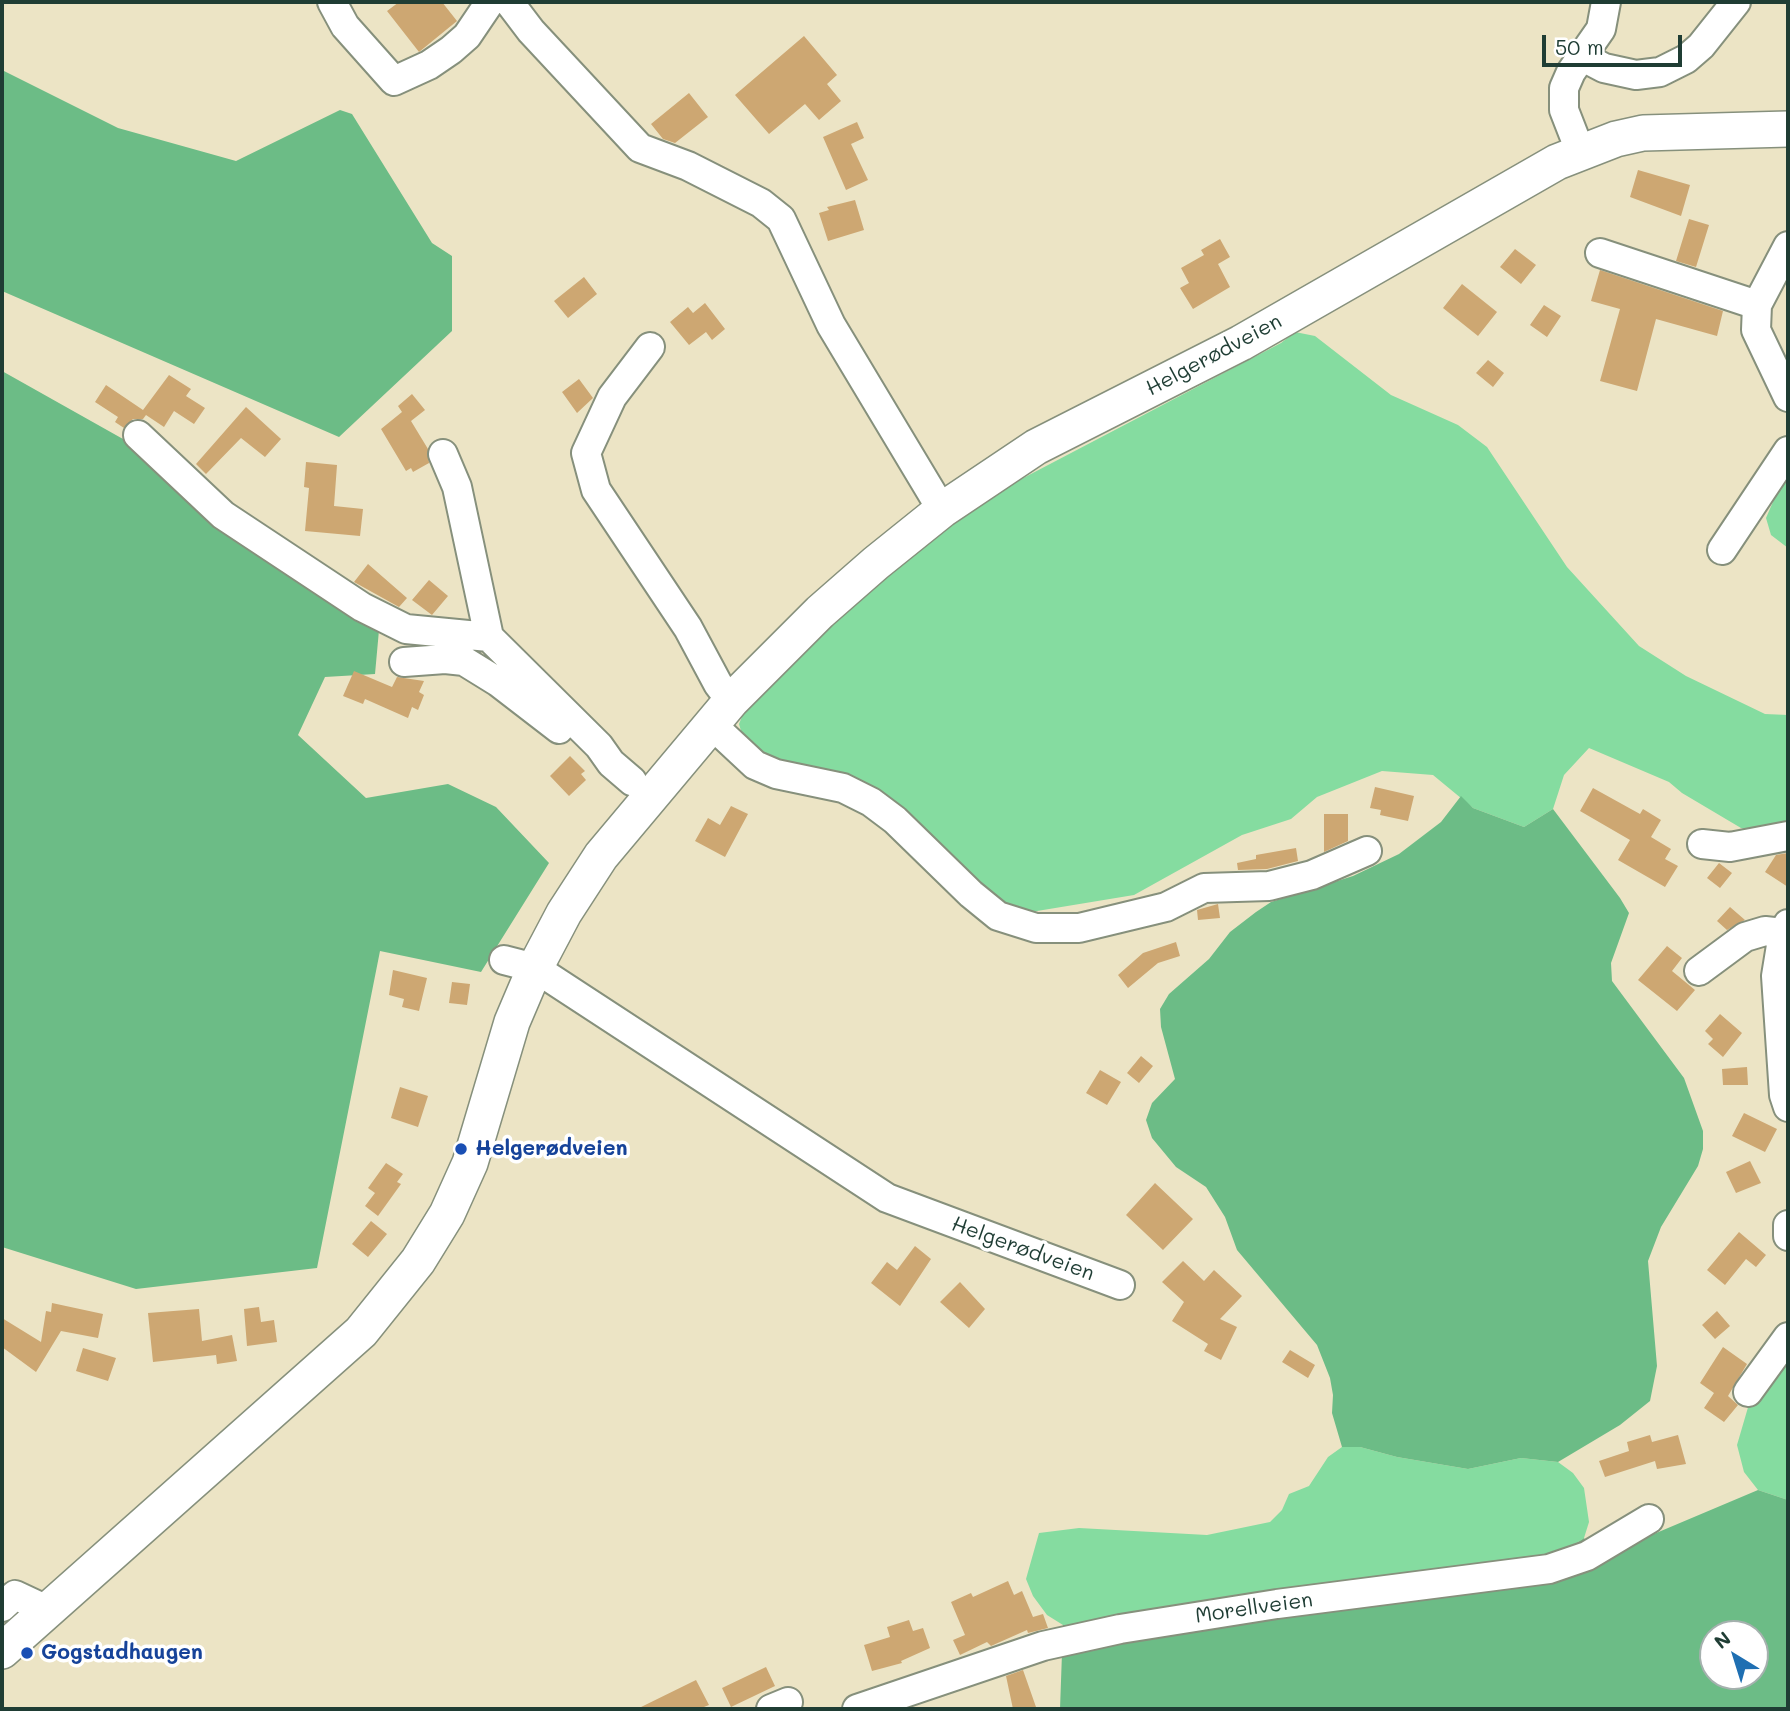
<!DOCTYPE html>
<html>
<head>
<meta charset="utf-8">
<style>
  body { margin:0 }
  #map { position:relative; width:1790px; height:1711px; overflow:hidden; background:#ece4c5; font-family:Mali,sans-serif }
  canvas { display:block }
  .frame { position:absolute; inset:0; border:4px solid #1f3d34; pointer-events:none }
  .north { position:absolute; left:1699px; top:1620px; width:70px; height:70px; box-sizing:border-box; background:#fff; border:2px solid #a5b1ae; border-radius:50%; rotate:322deg; font-size:19px; font-weight:700; line-height:28px; text-align:center; color:#1f3d34 }
  .north::after { content:''; display:block; margin:auto; width:24px; height:32px; background:#1f6fb2; clip-path:polygon(50% 0,100% 100%,50% 72%,0 100%) }
  .scale { position:absolute; left:1542px; top:35px; width:140px; height:32px; box-sizing:border-box; border:4px solid #1f3d34; border-top:0; padding-left:9px; font-size:21px; line-height:24px; white-space:nowrap; color:#1f3d34; -webkit-text-stroke:5px #fff; paint-order:stroke }
</style>
</head>
<body>
<div id="map">
<canvas width="1790" height="1711"></canvas>
<div class="frame"></div>
<div class="north">N</div>
<div class="scale">50 m</div>
</div>
<script>
const context = document.querySelector('canvas').getContext('2d');
context.lineJoin = 'round';
function paint(path, color) {
  context.fillStyle = color;
  context.fill(path, 'evenodd');
}
function toPath(rows) {
  const path = new Path2D();
  for (const r of rows) {
    path.moveTo(r[0], r[1]);
    for (let i = 2; i < r.length; i += 2) path.lineTo(r[i], r[i + 1]);
  }
  return path;
}
function trace(path, color, width, dash) {
  context.strokeStyle = color;
  context.lineWidth = width;
  context.lineCap = dash ? 'butt' : 'round';
  context.setLineDash(dash || []);
  context.stroke(path);
}
function label(font, color, halo, rows, align = 'center') {
  context.font = font + ' Mali,sans-serif';
  context.lineWidth = 7;
  context.setLineDash([]);
  context.textBaseline = 'middle';
  context.strokeStyle = halo;
  context.fillStyle = color;
  for (const [text, x, y, turn = 0] of rows) {
    context.save();
    context.translate(x, y);
    context.rotate((+turn || 0) * Math.PI / 180);
    context.textAlign = isNaN(turn) ? turn : align;
    if (halo) context.strokeText(text, 0, 0);
    context.fillText(text, 0, 0);
    context.restore();
  }
}
const green = toPath([
  [1295,332,1315,336,1391,395,1458,425,1487,447,1567,567,1639,646,1686,676,1765,714,1788,715,1788,829,1757,833,1741,828,1682,793,1669,782,1589,748,1564,775,1553,809,1524,827,1473,808,1433,775,1382,771,1317,797,1291,819,1242,835,1134,895,1031,912,1013,910,943,857,744,741,739,724,745,709,805,641,934,538,1008,486,1281,343],
  [1788,467,1788,548,1771,535,1766,518],
  [1788,1350,1788,1500,1758,1490,1744,1472,1737,1445,1749,1404],
  [1342,1447,1360,1447,1397,1457,1468,1469,1521,1458,1558,1462,1573,1473,1584,1488,1589,1522,1584,1538,1566,1550,1549,1555,1082,1630,1063,1625,1047,1615,1033,1596,1026,1579,1039,1533,1079,1528,1207,1535,1270,1522,1282,1510,1289,1494,1309,1486,1328,1457]
]);
const forest = toPath([
  [2,70,118,128,236,161,340,110,352,114,432,243,452,256,452,331,339,437,2,291],
  [2,371,139,448,379,630,375,674,325,677,298,735,366,798,448,784,496,807,549,863,481,972,380,951,317,1268,136,1289,2,1247],
  [1461,796,1473,808,1524,827,1553,809,1620,898,1629,913,1611,963,1612,981,1684,1078,1703,1131,1703,1149,1698,1166,1661,1227,1648,1261,1657,1366,1650,1401,1620,1425,1558,1462,1521,1458,1468,1469,1397,1457,1360,1447,1342,1447,1332,1413,1333,1395,1330,1378,1317,1345,1237,1250,1225,1217,1206,1187,1176,1167,1152,1138,1146,1120,1152,1103,1175,1079,1161,1027,1160,1009,1169,994,1209,959,1230,932,1256,912,1271,902,1353,876,1399,854,1441,822],
  [1758,1490,1788,1500,1788,1709,1060,1709,1063,1625,1082,1630,1549,1555,1566,1550,1584,1538,1597,1558],
  [1713,1634,1755,1634,1755,1676,1713,1676]
]);
const building = toPath([
  [399,2,442,2,457,21,419,52,387,11],
  [804,36,837,75,827,84,841,101,819,120,805,104,769,134,735,95],
  [689,93,708,117,675,143,663,139,651,124],
  [857,122,864,138,851,144,868,180,846,190,823,137],
  [1638,170,1690,185,1681,216,1630,197],
  [855,200,864,230,828,241,819,213,829,210,827,207],
  [1689,219,1709,225,1696,267,1676,261],
  [1220,239,1230,257,1218,264,1230,287,1193,309,1180,288,1189,283,1181,268,1204,255,1201,250],
  [1515,249,1536,265,1521,284,1500,267],
  [1600,270,1723,311,1717,336,1656,319,1637,391,1600,381,1620,309,1591,301],
  [584,277,597,294,568,318,554,301],
  [1462,284,1497,312,1478,336,1443,308],
  [705,303,725,329,712,340,706,332,689,345,670,322,688,307,693,313],
  [1544,305,1561,316,1547,337,1530,325],
  [1488,360,1504,373,1493,387,1476,373],
  [169,375,191,389,186,396,205,408,194,424,174,411,164,427,146,415,143,419,133,419,124,428,115,422,118,417,95,402,106,385,143,410],
  [579,379,593,398,577,413,562,392],
  [412,394,425,410,411,421,428,449,429,463,413,472,411,468,406,471,381,429,402,412,398,406],
  [246,407,281,439,265,457,241,438,206,474,196,464],
  [306,462,337,465,334,506,363,509,360,536,305,531,309,488,304,487],
  [368,564,407,598,399,607,354,582],
  [429,580,448,596,432,615,412,600],
  [354,671,392,687,397,677,424,681,419,692,424,695,418,710,412,707,408,718,365,699,363,704,343,696],
  [570,756,585,771,581,774,586,780,569,796,550,776],
  [1375,787,1414,796,1408,821,1380,815,1381,810,1370,808],
  [1593,788,1640,814,1643,809,1661,820,1651,837,1671,849,1665,859,1678,866,1665,887,1618,860,1630,840,1580,811],
  [731,806,748,814,725,857,695,841,708,818,720,825],
  [1324,814,1348,814,1348,841,1324,852],
  [1296,848,1298,861,1267,869,1238,870,1237,863,1256,859,1256,855],
  [1788,853,1788,887,1765,872,1776,855],
  [1719,863,1732,873,1720,888,1707,878],
  [1218,904,1220,918,1198,920,1197,910],
  [1730,907,1745,920,1727,930,1717,921],
  [1176,942,1180,956,1158,963,1128,988,1118,975,1143,953],
  [1667,946,1682,958,1672,971,1695,990,1677,1011,1638,980],
  [393,970,427,978,419,1011,402,1007,404,999,389,995],
  [452,982,470,984,467,1005,449,1003],
  [1720,1014,1742,1033,1723,1057,1708,1044,1713,1039,1705,1031],
  [1141,1056,1153,1066,1139,1083,1127,1073],
  [1747,1067,1748,1085,1723,1085,1722,1069],
  [1100,1070,1121,1082,1107,1105,1086,1093],
  [400,1087,428,1096,418,1127,391,1118],
  [1744,1113,1777,1129,1765,1152,1732,1136],
  [1750,1161,1761,1183,1736,1193,1726,1172],
  [386,1163,403,1174,397,1182,401,1184,378,1216,365,1206,375,1193,368,1188],
  [1155,1183,1193,1219,1163,1250,1126,1215],
  [371,1221,387,1234,368,1257,352,1244],
  [1739,1232,1766,1255,1756,1267,1746,1259,1725,1285,1707,1270],
  [915,1246,931,1259,900,1306,871,1283,887,1262,897,1270],
  [1183,1261,1204,1281,1214,1270,1242,1296,1220,1319,1237,1327,1221,1360,1204,1351,1208,1344,1172,1321,1184,1302,1162,1282],
  [960,1282,985,1309,969,1328,940,1302],
  [52,1303,103,1314,98,1338,61,1331,36,1372,2,1347,2,1318,41,1342,46,1311,51,1312],
  [259,1307,261,1322,274,1320,277,1342,247,1346,244,1309],
  [199,1309,202,1341,232,1335,237,1361,217,1364,216,1355,153,1362,148,1313],
  [1717,1311,1730,1326,1715,1339,1702,1325],
  [1723,1347,1747,1364,1728,1396,1738,1405,1724,1422,1704,1408,1714,1393,1700,1383],
  [83,1348,116,1358,108,1381,76,1371],
  [1290,1350,1315,1365,1308,1378,1282,1362],
  [1650,1435,1652,1442,1678,1435,1686,1464,1657,1469,1655,1461,1605,1477,1599,1461,1629,1451,1627,1442],
  [1008,1581,1014,1595,1022,1591,1033,1617,1043,1614,1048,1628,1028,1633,1027,1630,991,1646,987,1642,960,1655,953,1640,965,1635,951,1602,971,1593,973,1597],
  [909,1620,913,1631,923,1628,930,1648,901,1661,902,1663,872,1671,864,1645,890,1637,887,1627],
  [766,1667,775,1686,731,1707,722,1688],
  [1023,1670,1036,1707,1013,1709,1006,1676],
  [696,1680,709,1705,699,1709,637,1709]
]);
const minor = toPath([
  [332,2,345,26,394,81,429,65,451,50,467,36,490,2],
  [509,2,531,31,640,148,688,166,761,203,781,219,831,325,942,510],
  [1583,57,1604,68,1636,75,1660,72,1686,59,1701,46,1736,2],
  [1580,151,1564,110,1564,88,1571,72,1601,29,1606,2],
  [1788,246,1757,305,1756,330,1788,397],
  [1600,253,1757,305],
  [650,347,612,397,586,453,596,490,688,628,718,684,731,701],
  [138,435,223,515,362,607,406,629,489,637,599,746,611,763,632,781],
  [443,454,457,487,489,637],
  [1722,550,1788,451],
  [404,662,445,659,464,661,498,682,559,729],
  [711,724,755,765,776,774,843,788,871,802,895,820,971,894,998,916,1036,928,1079,928,1166,907,1204,888,1269,886,1312,875,1367,851],
  [1702,844,1730,847,1788,836],
  [1788,924,1783,933,1776,976,1784,1095,1788,1107],
  [504,960,535,968,887,1198,1120,1285],
  [1699,971,1745,937,1765,931,1783,933],
  [1788,1225,1788,1236],
  [1748,1392,1788,1337],
  [2,1607,15,1595,47,1610],
  [771,1709,788,1702],
  [857,1709,1043,1646,1120,1629,1277,1604,1549,1569,1587,1556,1649,1519]
]);
const major = toPath([
  [2,1651,361,1332,418,1261,447,1214,470,1163,512,1022,535,968,564,913,601,856,731,701,820,612,876,563,942,510,1036,447,1241,343,1557,162,1616,139,1643,133,1788,129]
]);
const markers = [
  [461,1149,7,"#1a4fb4"],
  [27,1653,7,"#1a4fb4"]
];
const streetNames = [
  ["Helgerødveien",1214,355,-28],
  ["Helgerødveien",1023,1249,20],
  ["Morellveien",1254,1608,-8]
];
const transitNames = [
  ["Helgerødveien",475,1149],
  ["Gogstadhaugen",41,1653]
];
paint(green, '#85dca0');
paint(forest, '#6cbc86');
paint(building, '#cda772');
trace(minor, '#86907c', 32);
trace(major, '#86907c', 38);
trace(minor, '#fff', 28);
trace(major, '#fff', 35);
for (const [x, y, r, color] of markers) {
  const dot = new Path2D();
  dot.arc(x, y, r, 0, 2 * Math.PI);
  context.fillStyle = color;
  context.fill(dot);
  trace(dot, '#fff', 2.5);
}
label('21px', '#1f3d34', '#fff', streetNames);
label('bold 21px', '#164399', '#fff', transitNames, 'left');
</script>
</body>
</html>
